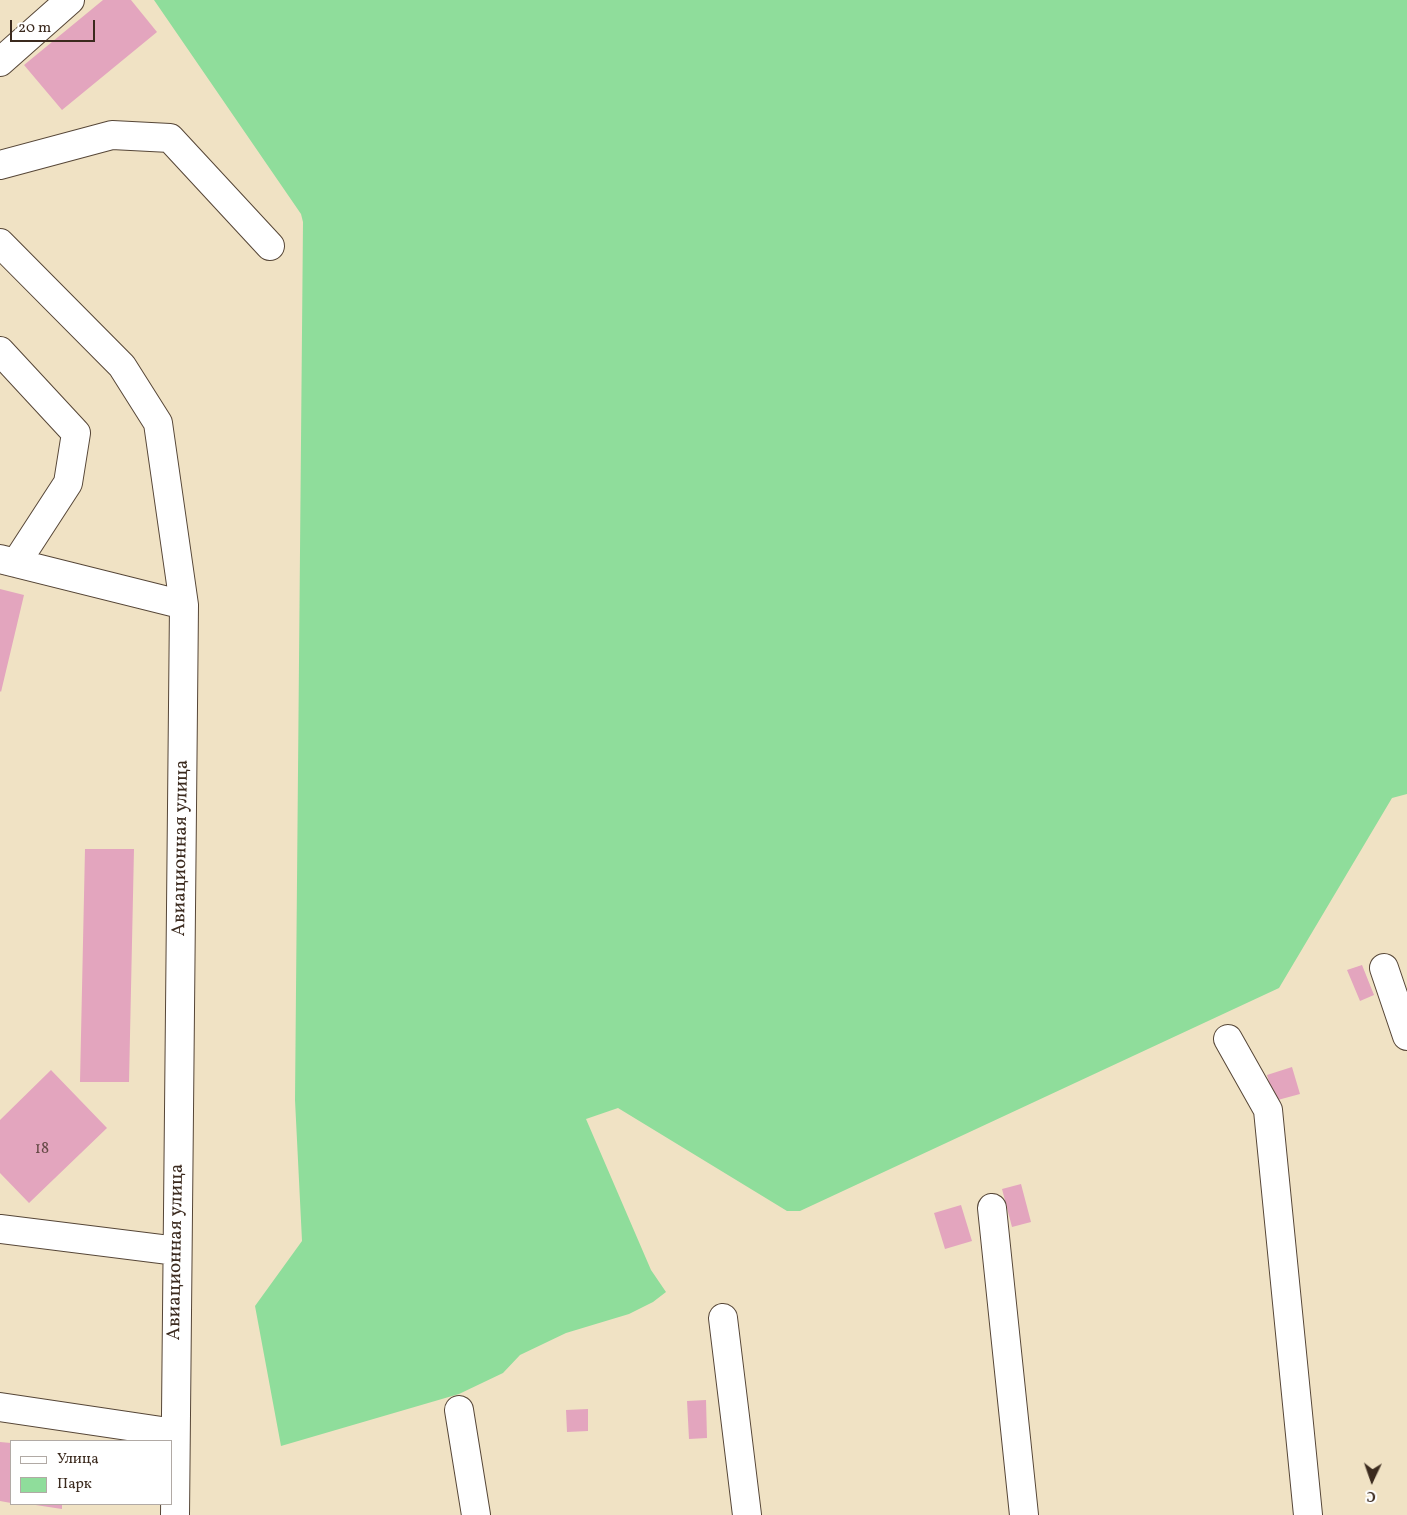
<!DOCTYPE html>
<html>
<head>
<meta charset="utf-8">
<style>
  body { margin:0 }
  #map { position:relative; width:1407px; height:1515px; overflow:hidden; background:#f0e2c4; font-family:Vollkorn,serif }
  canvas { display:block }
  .legend { position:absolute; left:10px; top:1440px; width:162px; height:65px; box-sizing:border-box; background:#fff; border:1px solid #b1aaa5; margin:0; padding:6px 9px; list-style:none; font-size:15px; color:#3b2a1e }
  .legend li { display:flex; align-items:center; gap:10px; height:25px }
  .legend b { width:25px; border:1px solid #b1aaa5 }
  .north { position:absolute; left:1347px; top:1455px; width:50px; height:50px; -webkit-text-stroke:4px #fff; paint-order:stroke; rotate:183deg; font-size:14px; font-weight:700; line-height:20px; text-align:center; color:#3b2a1e }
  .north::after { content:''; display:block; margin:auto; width:18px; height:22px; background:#3b2a1e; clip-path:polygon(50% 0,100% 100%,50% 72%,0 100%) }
  .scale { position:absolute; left:10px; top:20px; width:85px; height:22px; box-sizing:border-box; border:2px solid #3b2a1e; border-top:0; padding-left:6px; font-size:15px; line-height:18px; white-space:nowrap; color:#3b2a1e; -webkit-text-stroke:4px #fff; paint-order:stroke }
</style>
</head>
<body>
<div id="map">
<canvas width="1407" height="1515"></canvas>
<ul class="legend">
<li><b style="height:6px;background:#fff"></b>Улица</li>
<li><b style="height:14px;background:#8fdd9b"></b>Парк</li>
</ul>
<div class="north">С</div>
<div class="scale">20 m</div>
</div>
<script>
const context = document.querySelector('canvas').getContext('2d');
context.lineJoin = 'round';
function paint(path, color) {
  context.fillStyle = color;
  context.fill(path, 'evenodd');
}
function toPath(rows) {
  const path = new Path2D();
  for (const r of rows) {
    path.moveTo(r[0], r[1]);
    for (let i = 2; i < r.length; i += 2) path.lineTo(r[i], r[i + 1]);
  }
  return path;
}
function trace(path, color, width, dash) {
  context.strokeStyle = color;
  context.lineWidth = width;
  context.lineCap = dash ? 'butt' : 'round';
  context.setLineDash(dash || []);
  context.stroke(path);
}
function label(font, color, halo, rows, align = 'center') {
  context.font = font + ' Vollkorn,serif';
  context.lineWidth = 4.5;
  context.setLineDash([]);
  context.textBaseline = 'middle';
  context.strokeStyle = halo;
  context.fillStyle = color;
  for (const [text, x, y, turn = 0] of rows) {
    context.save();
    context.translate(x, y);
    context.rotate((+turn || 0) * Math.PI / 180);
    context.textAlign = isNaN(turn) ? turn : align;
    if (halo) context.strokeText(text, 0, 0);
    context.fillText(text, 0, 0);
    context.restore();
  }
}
const green = toPath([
  [154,0,1407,0,1407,794,1392,798,1279,988,800,1211,787,1211,618,1108,586,1119,651,1270,666,1292,653,1302,629,1314,566,1333,520,1355,503,1373,459,1394,281,1446,255,1306,302,1241,295,1100,303,222,301,214]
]);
const building = toPath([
  [103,0,131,0,157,32,62,110,24,65],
  [0,589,24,595,1,692,0,691],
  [85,849,134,849,129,1082,80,1082],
  [1362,965,1374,995,1360,1001,1347,970],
  [1292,1067,1300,1094,1274,1101,1267,1075],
  [51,1070,107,1128,29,1203,0,1173,0,1120],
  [1021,1184,1031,1222,1012,1227,1002,1189],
  [961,1205,972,1241,945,1249,934,1213],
  [706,1400,707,1438,689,1439,687,1401],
  [588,1409,588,1431,567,1432,566,1410],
  [0,1442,11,1443,11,1503,0,1501],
  [29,1504,62,1504,62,1509]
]);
const minor = toPath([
  [0,62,70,0],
  [0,165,112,135,170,138,270,246],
  [0,243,122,366,158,423,184,605,175,1515],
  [0,351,76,433,68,483,16,563],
  [0,559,184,605],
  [1384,968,1407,1036],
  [1228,1039,1268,1110,1308,1515],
  [992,1208,1024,1515],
  [0,1229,177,1251],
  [723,1318,747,1515],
  [0,1407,175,1433],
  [459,1410,476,1515]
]);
const numberNames = [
  ["18",42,1150]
];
const streetNames = [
  ["Авиационная улица",182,848,-89],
  ["Авиационная улица",177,1252,-89]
];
paint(green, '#8fdd9b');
paint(building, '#e3a5be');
trace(minor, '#564637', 30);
trace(minor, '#fff', 28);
label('16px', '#654946', null, numberNames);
label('19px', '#3b2a1e', '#fff', streetNames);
</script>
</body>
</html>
